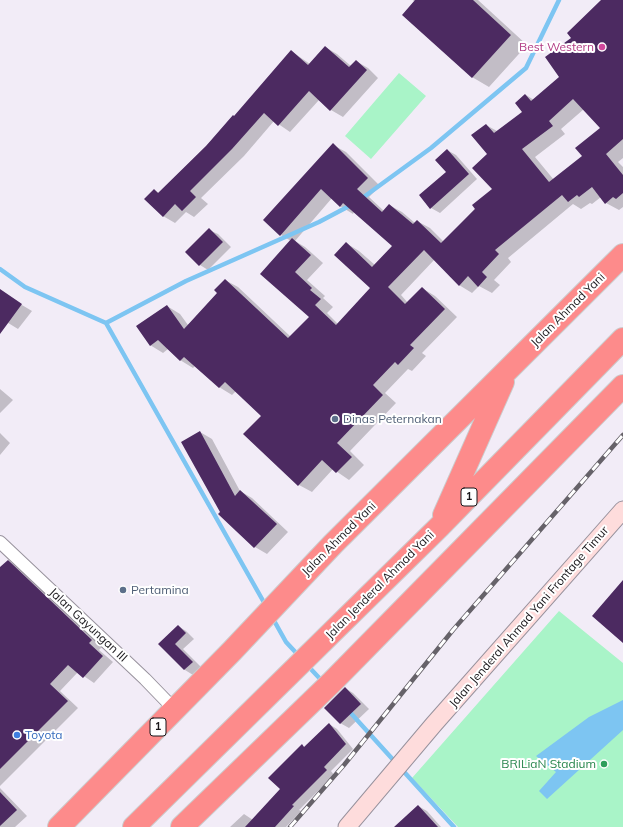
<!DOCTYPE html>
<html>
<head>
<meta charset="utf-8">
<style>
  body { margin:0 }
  canvas { display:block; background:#f2ecf7 }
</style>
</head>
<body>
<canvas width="623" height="827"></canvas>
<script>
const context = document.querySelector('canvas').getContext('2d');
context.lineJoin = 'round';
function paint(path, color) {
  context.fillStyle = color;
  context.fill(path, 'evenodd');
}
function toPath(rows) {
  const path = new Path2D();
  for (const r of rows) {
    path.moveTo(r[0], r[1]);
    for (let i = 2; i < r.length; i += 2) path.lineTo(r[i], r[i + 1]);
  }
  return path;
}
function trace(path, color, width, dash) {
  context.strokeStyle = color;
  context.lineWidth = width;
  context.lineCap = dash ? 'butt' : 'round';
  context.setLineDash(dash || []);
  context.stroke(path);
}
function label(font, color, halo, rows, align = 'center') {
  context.font = font + ' Mulish,sans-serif';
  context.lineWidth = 4;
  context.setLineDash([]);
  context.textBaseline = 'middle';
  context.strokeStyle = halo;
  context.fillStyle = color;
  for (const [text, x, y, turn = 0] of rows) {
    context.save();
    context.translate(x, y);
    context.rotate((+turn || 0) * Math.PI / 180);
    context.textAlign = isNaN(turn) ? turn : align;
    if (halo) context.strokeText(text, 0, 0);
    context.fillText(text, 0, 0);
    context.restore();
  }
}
const green = toPath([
  [399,73,426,96,371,159,345,136],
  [559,611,623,663,623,827,458,827,412,778]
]);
const water = toPath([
  [623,700,623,730,547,799,539,791,556,772,536,756,589,717]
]);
const shadow = toPath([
  [413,0,478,0,527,45,489,87,472,77],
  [603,0,623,0,623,158,618,162,623,167,623,207,619,210,606,203,601,197,592,204,590,203,581,209,573,204,508,258,511,262,494,280,500,285,492,293,479,286,472,293,459,285,435,259,401,295,408,303,422,288,435,296,457,317,422,353,426,356,412,371,408,369,385,393,396,403,350,451,364,465,349,480,333,469,312,492,299,485,262,416,236,391,232,395,219,387,195,366,193,368,180,360,168,349,163,353,150,345,167,306,180,314,188,325,219,293,225,280,238,287,291,337,310,317,261,274,291,241,281,235,333,145,346,152,380,186,369,197,384,211,389,205,402,212,415,223,417,221,430,228,444,242,493,189,486,125,497,131,523,112,526,95,534,100,560,77,573,38],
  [584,109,601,128,583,156,554,180,535,157,565,134,561,129],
  [332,198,340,206,353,214,354,212,393,246,375,265,359,251,346,243,372,288,338,324,327,313,333,307,323,298,325,296,307,280,323,263,305,247,295,241],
  [325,47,337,54,351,66,356,61,368,68,378,78,343,117,331,110,319,100,290,132,274,121,244,156,201,198,208,204,194,217,186,212,175,223,163,216,154,190,159,193,235,117,291,51,310,64],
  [447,150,456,155,477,179,440,213,431,208,447,172],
  [209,230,218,234,231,247,208,270,200,265],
  [0,292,32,311,18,329,0,318],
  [0,389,13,400,0,413],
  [200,432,212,439,240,491,252,498,288,532,267,554,255,547,219,514,221,512],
  [0,433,10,443,0,455],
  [8,561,19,567,103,646,99,650,113,662,94,683,78,672,60,691,78,708,0,786,0,569],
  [178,626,186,631,194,639,183,649,201,667,193,675,185,670,159,644],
  [345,688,353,693,369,709,349,728,340,723],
  [329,724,337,729,353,749,331,771,334,775,299,810,301,811,286,827,230,827,244,814,253,820,281,789,302,746,305,747],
  [0,788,27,816,15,827,0,827],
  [418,806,427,811,441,827,395,827]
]);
const stream = toPath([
  [361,199,431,148,526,68,559,0],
  [0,269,25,287,106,323,266,606],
  [106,323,186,281,319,222,353,204],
  [272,617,286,642,300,657],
  [308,666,323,682],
  [348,710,454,827]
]);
const building = toPath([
  [415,0,473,0,511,35,472,78,402,15],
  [601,0,623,0,623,139,606,154,623,175,623,193,616,199,613,197,605,204,592,187,579,197,577,195,568,202,562,195,495,250,499,254,482,272,487,277,478,287,468,276,459,286,424,250,388,287,405,304,422,287,445,309,410,345,414,348,398,365,395,362,373,385,383,395,337,443,352,457,336,473,322,460,298,486,243,434,261,416,225,382,219,388,184,357,180,361,158,340,150,346,136,326,167,305,184,329,217,293,214,290,225,279,288,338,309,317,260,274,292,238,311,255,295,272,312,288,310,290,321,299,315,305,336,325,370,288,334,255,346,242,372,267,392,246,343,203,340,207,321,189,280,236,263,220,333,143,368,178,357,189,382,212,389,204,413,224,417,220,441,243,475,209,472,205,492,189,472,168,487,154,471,135,486,124,494,133,522,112,515,103,525,94,531,101,559,77,545,57,571,38,567,33],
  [573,99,600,128,575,148,582,156,549,182,522,149,553,126,549,121],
  [325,46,349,67,356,60,367,70,330,111,309,91,278,126,264,113,232,149,190,191,196,197,182,211,175,204,163,217,144,199,154,189,158,193,206,146,233,115,234,116,291,50,308,65],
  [447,149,469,174,430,209,419,195,446,172,435,160],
  [209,228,223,242,199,266,185,252],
  [0,289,22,304,0,334],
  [200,431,235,496,240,490,277,524,254,548,218,514,220,512,181,442],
  [8,560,92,640,89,643,103,656,83,678,68,665,50,684,68,701,0,769,0,567],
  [623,580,623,643,592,616],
  [178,625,186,633,175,644,193,662,184,670,158,644],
  [345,687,361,704,340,724,324,708],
  [329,723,346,744,324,767,327,770,292,805,294,806,275,827,245,827,280,789,268,778,302,744,304,747],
  [0,792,17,810,0,826],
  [418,805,438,827,394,827]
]);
const street = toPath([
  [0,542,145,679,175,710]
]);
const secondary = toPath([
  [347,827,434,724,623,510]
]);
const highway = toPath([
  [444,515,503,382],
  [59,827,232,651,333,544,623,255],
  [134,827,439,527,623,339],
  [182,827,331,683,623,386]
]);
const rail = toPath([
  [290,827,344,765,453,630,623,435]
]);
const markers = [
  [602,47,4,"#d1479c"],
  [335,419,4,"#5c6f8a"],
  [123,590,4,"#5c6f8a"],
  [17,735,4,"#3f7fe0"],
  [604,764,4,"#2e9e5b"]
];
const shields = [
  [469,497,16],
  [158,727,16]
];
const shieldNames = [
  ["1",469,497],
  ["1",158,727]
];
const hotelNames = [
  ["Best Western",594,47]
];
const streetNames = [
  ["Jalan Ahmad Yani",568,310,-45],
  ["Jalan Ahmad Yani",339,539,-45],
  ["Jalan Jenderal Ahmad Yani",380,585,-45],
  ["Jalan Jenderal Ahmad Yani Frontage Timur",529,617,-49],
  ["Jalan Gayungan III",88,625,43]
];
const serviceNames = [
  ["Dinas Peternakan",343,419],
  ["Pertamina",131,590]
];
const shopNames = [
  ["Toyota",25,735]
];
const leisureNames = [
  ["BRILiaN Stadium",596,764]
];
paint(green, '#a9f4c8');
paint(water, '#7dc5f2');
paint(shadow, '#0003');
trace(stream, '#7dc5f2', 4.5);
paint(building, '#4c2a61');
trace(street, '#98929d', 14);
trace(secondary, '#98929d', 19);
trace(highway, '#cccccd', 24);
trace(street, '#fff', 12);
trace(secondary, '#fedcdc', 17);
trace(highway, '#fd8b8b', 22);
trace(rail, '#666269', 4.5);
trace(rail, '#fff', 3, [9]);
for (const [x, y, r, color] of markers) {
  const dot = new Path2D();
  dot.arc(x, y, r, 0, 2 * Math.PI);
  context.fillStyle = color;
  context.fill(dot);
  trace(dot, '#fff', 1.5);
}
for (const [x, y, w] of shields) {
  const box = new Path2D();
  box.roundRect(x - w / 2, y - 9, w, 18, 3);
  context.fillStyle = '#fff';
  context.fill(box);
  trace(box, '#19171b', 1);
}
label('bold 11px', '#19171b', null, shieldNames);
label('12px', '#b23c85', '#fff', hotelNames, 'right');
label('12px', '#19171b', '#fff', streetNames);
label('12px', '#4e5e75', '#fff', serviceNames, 'left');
label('12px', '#366cbe', '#fff', shopNames, 'left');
label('12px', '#27864d', '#fff', leisureNames, 'right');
</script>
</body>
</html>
